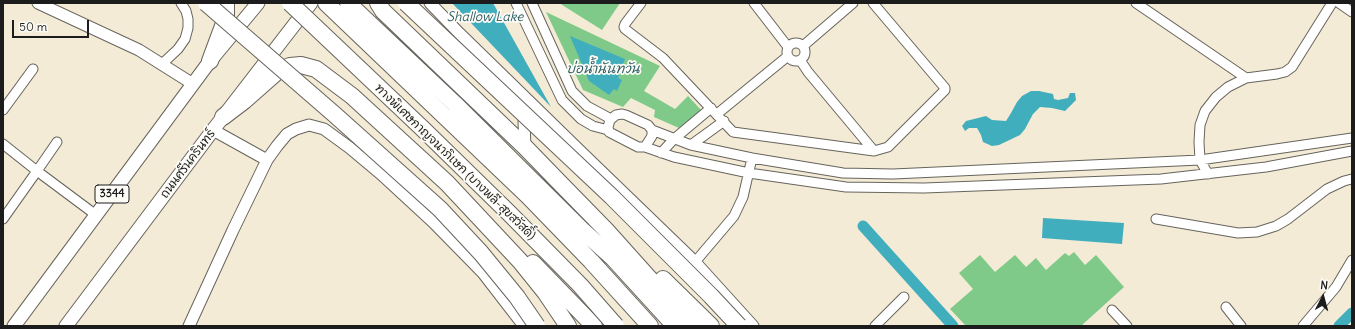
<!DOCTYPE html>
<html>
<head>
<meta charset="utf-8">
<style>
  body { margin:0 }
  #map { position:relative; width:1355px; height:329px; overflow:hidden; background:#f3ebd5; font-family:Delius,sans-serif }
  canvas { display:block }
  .frame { position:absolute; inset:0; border:4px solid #1c1c1c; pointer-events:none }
  .north { position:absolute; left:1303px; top:277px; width:40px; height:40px; -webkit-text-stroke:3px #fdfcf7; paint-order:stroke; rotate:6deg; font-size:11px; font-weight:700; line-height:16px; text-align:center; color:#1c1c1c }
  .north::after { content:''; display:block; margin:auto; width:14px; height:18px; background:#1c1c1c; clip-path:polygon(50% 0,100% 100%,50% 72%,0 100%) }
  .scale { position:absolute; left:12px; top:20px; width:77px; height:18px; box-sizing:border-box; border:2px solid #1c1c1c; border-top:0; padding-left:5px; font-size:12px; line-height:14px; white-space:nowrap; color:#1c1c1c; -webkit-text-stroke:3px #fdfcf7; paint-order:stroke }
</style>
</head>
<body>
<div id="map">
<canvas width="1355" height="329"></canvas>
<div class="frame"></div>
<div class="north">N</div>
<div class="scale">50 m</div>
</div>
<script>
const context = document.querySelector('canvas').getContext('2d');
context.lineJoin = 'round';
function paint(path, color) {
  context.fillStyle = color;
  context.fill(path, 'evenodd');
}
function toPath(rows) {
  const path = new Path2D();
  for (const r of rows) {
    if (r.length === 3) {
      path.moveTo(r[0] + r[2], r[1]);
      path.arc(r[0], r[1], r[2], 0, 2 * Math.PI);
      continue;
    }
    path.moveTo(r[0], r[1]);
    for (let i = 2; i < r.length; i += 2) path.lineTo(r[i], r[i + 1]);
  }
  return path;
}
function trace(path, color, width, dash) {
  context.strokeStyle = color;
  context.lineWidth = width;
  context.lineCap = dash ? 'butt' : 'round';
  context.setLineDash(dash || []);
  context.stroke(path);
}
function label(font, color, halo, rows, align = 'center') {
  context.font = font + ' Delius,"Playpen Sans Thai",sans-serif';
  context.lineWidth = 3.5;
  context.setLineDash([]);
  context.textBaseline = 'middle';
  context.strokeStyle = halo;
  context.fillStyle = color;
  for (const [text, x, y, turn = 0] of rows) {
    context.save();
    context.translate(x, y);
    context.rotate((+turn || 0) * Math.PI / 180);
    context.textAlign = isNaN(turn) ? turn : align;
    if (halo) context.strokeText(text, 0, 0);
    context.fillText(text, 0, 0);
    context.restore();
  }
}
const green = toPath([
  [559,3,620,3,602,30],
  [546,12,660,66,644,91,675,109,688,96,702,111,679,128,654,117,655,110,631,98,623,107,583,90],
  [1074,252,1085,265,1096,255,1124,287,1081,326,966,326,950,309,973,289,959,273,980,255,995,272,1015,255,1026,267,1036,258,1046,270,1065,253,1069,256]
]);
const water = toPath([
  [452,3,493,3,551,107],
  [570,36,625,59,618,78,622,80,617,91,614,89,609,95,589,81],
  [1031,91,1039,91,1053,94,1054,99,1058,100,1068,98,1070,93,1075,93,1076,100,1065,111,1052,108,1040,107,1033,114,1025,129,1020,135,999,145,992,146,983,142,981,135,977,128,969,128,965,131,962,126,966,121,986,116,992,120,1006,121,1011,113,1017,102,1022,96],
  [1043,218,1124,223,1122,244,1042,238]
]);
const canal = toPath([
  [863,226,953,326],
  [1339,326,1352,313]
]);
const minor = toPath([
  [516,3,562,100,581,119,593,126,608,130],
  [532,3,572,91,587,106,611,119],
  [641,3,625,24,624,27,625,29,663,58,733,132,874,151,888,147,945,90,945,88,873,3],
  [754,3,788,47],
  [1136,3,1246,78],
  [1339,3,1352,12],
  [796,52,9],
  [803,46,853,3],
  [800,60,808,72,874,151],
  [162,64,178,49,185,39,188,28,188,19,186,11,181,3],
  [3,110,33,69],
  [622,114,626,115,648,125,652,130,652,136,645,147,638,147,609,132,608,127,610,120,616,115,622,114],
  [717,114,788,56],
  [652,130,691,145,752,158,843,173,893,174,1200,160,1352,138],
  [57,142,37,171,96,215],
  [3,144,37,171,3,219],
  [691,145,724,121],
  [645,147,674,157,749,173,846,187,924,188,1161,179,1266,167,1352,151],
  [661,153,674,139,711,108],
  [1208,174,1200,160,1199,142,1200,125,1205,111,1216,97,1228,87,1246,78,1277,74,1285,72,1292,67,1332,3],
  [1156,219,1238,233,1257,232,1276,226,1288,219,1327,189,1344,181,1352,179],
  [695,262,734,216,743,197,752,158],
  [1226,307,1241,326],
  [1112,310,1127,326],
  [875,326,904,297],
  [1303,326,1336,287,1352,260]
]);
const tertiary = toPath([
  [38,3,139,50,193,84],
  [430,3,459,33,579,150,695,262,753,326],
  [525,147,524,122,528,112],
  [267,160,277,146,287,134,296,129,309,125,324,129,350,148,381,174,433,222,483,273,524,326],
  [189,326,233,230,267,160,213,130]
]);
const primary = toPath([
  [14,326,210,61,258,3],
  [66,326,213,130,311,3]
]);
const motorway = toPath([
  [326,3,528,196,591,261,650,326],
  [348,3,455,104,582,230,613,258,675,326],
  [378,3,383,11,525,147,559,182,606,230,692,326],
  [210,61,226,18,226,3],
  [223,117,244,101,278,71,290,66,301,65,316,69,352,96,447,183,520,261,545,292,568,326],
  [533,263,594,326],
  [663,279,711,326]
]);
const motorwayBridge = toPath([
  [206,3,334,114,440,209,481,253,517,297,537,326],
  [290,3,423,129,510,214,580,285,616,326],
  [406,3,612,197,711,296,739,326]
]);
const shields = [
  [112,194,34]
];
const shieldNames = [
  ["3344",112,194]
];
const streetNames = [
  ["ทางพิเศษกาญจนาภิเษก (บางพลี-สุขสวัสดิ์)",455,162,44],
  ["ถนนศรีนครินทร์",188,164,-53]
];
const waterNames = [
  ["Shallow Lake",485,17],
  ["บ่อน้ำนันทวัน",603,69]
];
paint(green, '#7fca88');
paint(water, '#41aebe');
trace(canal, '#41aebe', 11);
trace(minor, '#67645d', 11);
trace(tertiary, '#67645d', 13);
trace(primary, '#67645d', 15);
trace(motorway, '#67645d', 18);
trace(minor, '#fff', 9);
trace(tertiary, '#fff', 11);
trace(primary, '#fff', 13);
trace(motorway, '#fff', 16);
trace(motorwayBridge, '#67645d', 18, []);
trace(motorwayBridge, '#fff', 16);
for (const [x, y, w] of shields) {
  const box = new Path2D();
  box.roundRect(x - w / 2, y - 9, w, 18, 3);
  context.fillStyle = '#fdfcf7';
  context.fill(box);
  trace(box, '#1c1c1c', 1);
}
label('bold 11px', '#1c1c1c', null, shieldNames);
label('12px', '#1c1c1c', '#fdfcf7', streetNames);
label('italic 13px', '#2d5e65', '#fdfcf7', waterNames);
</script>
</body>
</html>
